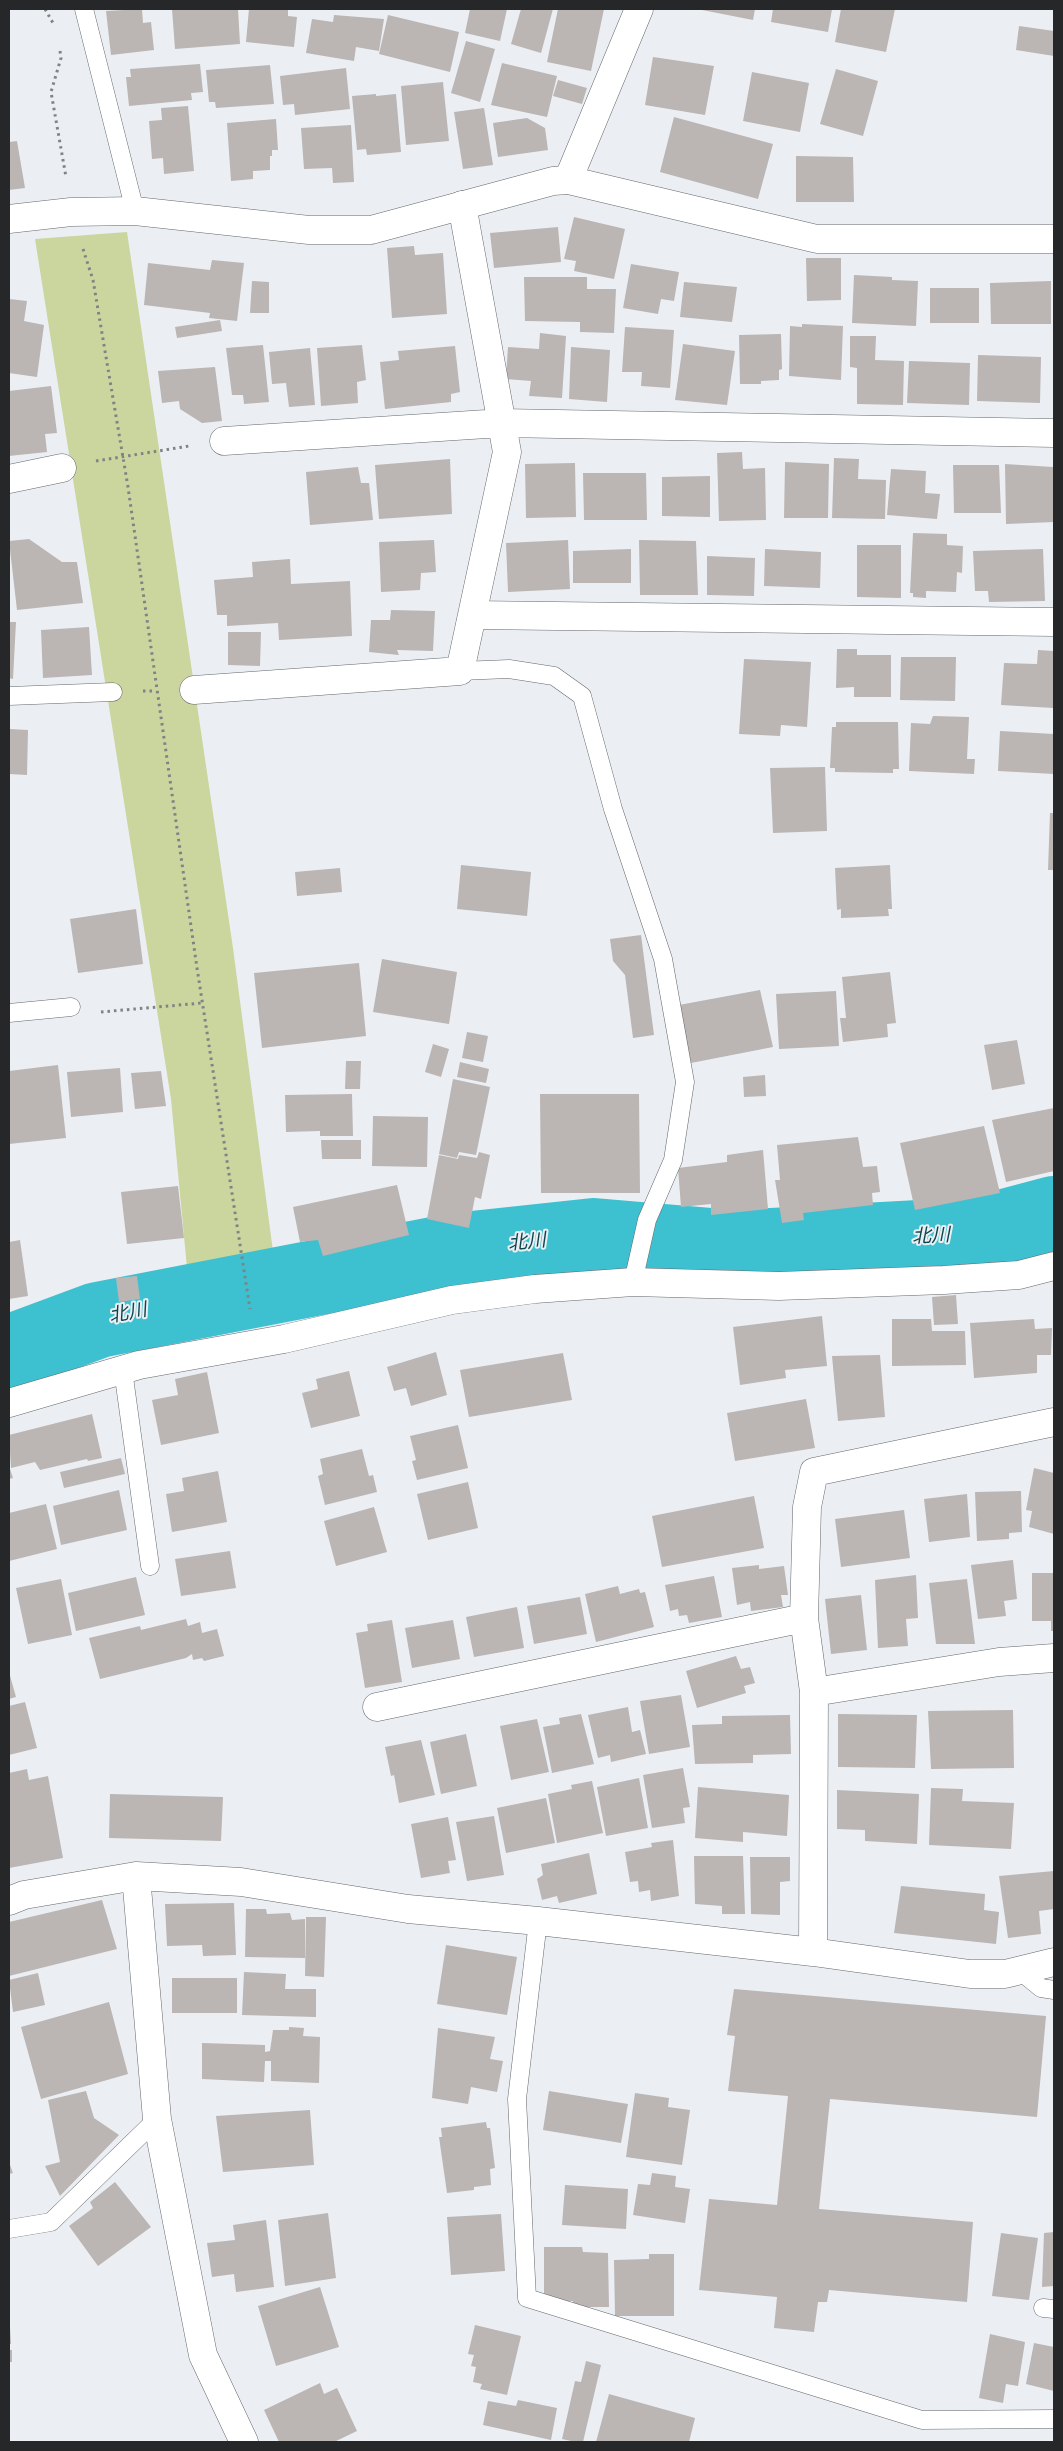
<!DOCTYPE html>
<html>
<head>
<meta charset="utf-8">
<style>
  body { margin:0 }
  #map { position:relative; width:1063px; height:2451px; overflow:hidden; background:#ebeff3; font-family:"Roboto Condensed",sans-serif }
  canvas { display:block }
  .frame { position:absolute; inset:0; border:10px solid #252728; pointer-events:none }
</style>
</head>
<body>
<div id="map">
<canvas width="1063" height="2451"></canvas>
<div class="frame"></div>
</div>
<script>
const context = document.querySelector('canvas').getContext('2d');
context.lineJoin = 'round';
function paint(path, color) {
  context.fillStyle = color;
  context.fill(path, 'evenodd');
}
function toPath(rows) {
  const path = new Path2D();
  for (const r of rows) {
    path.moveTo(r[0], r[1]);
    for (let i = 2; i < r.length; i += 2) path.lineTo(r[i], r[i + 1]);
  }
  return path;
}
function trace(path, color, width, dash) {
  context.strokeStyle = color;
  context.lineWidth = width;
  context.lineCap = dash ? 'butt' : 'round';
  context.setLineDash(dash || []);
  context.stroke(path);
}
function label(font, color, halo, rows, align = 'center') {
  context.font = font + ' "Roboto Condensed","Noto Sans JP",sans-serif';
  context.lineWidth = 4;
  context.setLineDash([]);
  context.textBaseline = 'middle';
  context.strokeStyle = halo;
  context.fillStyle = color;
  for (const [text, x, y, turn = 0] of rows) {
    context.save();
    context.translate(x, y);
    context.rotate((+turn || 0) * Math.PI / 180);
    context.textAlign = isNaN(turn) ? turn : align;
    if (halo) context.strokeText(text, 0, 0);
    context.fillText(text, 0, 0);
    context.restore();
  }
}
const green = toPath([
  [127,232,233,948,274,1259,187,1268,171,1099,35,239]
]);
const river = toPath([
  [9,1353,98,1320,454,1251,594,1236,735,1248,975,1235,1054,1214]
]);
const building = toPath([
  [142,9,143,23,151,22,154,50,111,55,106,11],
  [172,9,238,9,240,44,175,49],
  [249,9,288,9,288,16,297,17,294,47,246,42],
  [470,9,507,9,500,41,465,33],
  [521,9,553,9,541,53,511,44],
  [558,9,604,9,591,71,547,62],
  [697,9,755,9,753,20],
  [773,9,832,9,828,32,771,22],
  [841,9,895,9,886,52,835,42],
  [334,15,384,19,379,51,356,47,354,61,306,53,312,19,333,22],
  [388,15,459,32,450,72,379,54],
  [1019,26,1054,31,1054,56,1016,50],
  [466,41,495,49,480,102,451,93],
  [653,57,714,66,705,115,645,105],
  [502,63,557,76,547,117,491,105],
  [200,64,203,92,191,93,192,100,129,106,126,77,131,77,130,69],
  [270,65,274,104,216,108,215,102,209,102,206,70],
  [346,68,350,109,295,115,294,104,283,105,280,76],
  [836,69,878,81,863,136,820,124],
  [752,72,809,83,800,132,743,121],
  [558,80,587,88,582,104,553,96],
  [443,82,449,141,406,145,401,86],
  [376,94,376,96,396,94,401,152,367,155,366,149,357,150,352,96],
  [188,106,194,171,164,174,163,158,152,159,149,121,162,120,161,108],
  [484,108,493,165,463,169,454,112],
  [674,117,773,144,758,199,660,172],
  [527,118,545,128,548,150,498,157,493,123],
  [276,119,278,150,272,150,272,156,270,156,270,170,253,171,253,179,231,181,227,123],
  [351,125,354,182,333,183,332,168,304,169,301,128],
  [17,141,25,188,9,190,9,142],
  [796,156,853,157,854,202,796,202],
  [574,217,625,229,614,279,574,271,576,261,564,259],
  [558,227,561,262,494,268,490,233],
  [414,246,415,255,443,253,447,314,392,318,387,248],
  [806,258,841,258,841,300,807,301],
  [212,260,244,263,237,321,209,318,210,313,144,305,148,263,210,270],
  [631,264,679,272,674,301,661,299,658,314,623,308],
  [854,275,892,277,892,280,918,281,916,326,852,323],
  [524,277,587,277,587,289,616,289,614,333,580,332,580,322,525,321],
  [252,281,269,282,269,313,250,313],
  [1051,281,1051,324,991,324,990,283],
  [684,282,737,287,732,322,680,317],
  [930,288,979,288,979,323,930,323],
  [9,299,27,301,24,321,44,325,37,377,9,373],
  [220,320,222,331,177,338,175,327],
  [802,324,843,326,841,380,789,376,790,326,802,327],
  [625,327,674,330,670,388,641,386,642,372,622,372],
  [540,333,566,336,562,398,529,396,531,381,506,379,508,347,539,349],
  [781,334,782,369,779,370,779,380,761,381,761,384,740,384,739,335],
  [850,336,876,336,875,360,904,361,903,405,857,404,857,368,850,367],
  [683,344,735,351,727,405,675,400],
  [263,345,269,402,244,404,243,395,232,395,226,348],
  [362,345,366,380,357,382,358,403,321,406,317,348],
  [455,346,460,392,451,394,451,402,385,409,380,362,399,360,398,351],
  [571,347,610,350,607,402,569,399],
  [310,348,315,405,289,407,286,383,272,384,269,352],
  [978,355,1041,357,1040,403,977,401],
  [909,361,970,363,969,405,907,403],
  [215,367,222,421,202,423,180,409,179,401,162,403,158,371],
  [51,386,57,433,45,434,47,452,9,456,9,391],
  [742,452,743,469,765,468,766,520,719,521,717,453],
  [834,458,859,459,858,479,886,480,885,519,832,518],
  [450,459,452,514,379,519,375,465],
  [785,462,829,464,828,518,784,518],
  [575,463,576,517,526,518,525,464],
  [1005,464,1053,467,1054,522,1006,524],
  [953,465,999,465,1001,513,954,513],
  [358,467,361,483,369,483,373,520,310,525,306,472],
  [891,469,926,471,925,493,940,494,937,519,887,515],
  [583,473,646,473,647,520,584,520],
  [710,476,710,517,662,516,662,477],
  [913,533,947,534,947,545,963,546,962,573,957,572,956,592,926,591,926,598,913,597,913,593,910,593],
  [29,539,62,562,77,562,83,603,17,610,9,541],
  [434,540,436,572,421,573,420,590,381,592,379,542],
  [568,540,570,589,508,592,506,543],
  [639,540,696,541,698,595,640,595],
  [857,545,901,545,901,598,857,597],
  [631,549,631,583,573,583,573,551],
  [765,549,821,552,820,588,764,586],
  [1043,549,1045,601,989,602,988,591,975,591,973,551],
  [707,556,755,558,754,596,707,595],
  [290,559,291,584,350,581,352,636,279,640,278,623,227,626,227,615,217,615,214,580,253,577,252,562],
  [391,610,435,611,433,651,397,650,399,655,369,652,371,620,390,620],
  [9,622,16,622,13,679,9,678],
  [89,627,92,675,43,678,41,630],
  [228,632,261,632,260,666,228,665],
  [837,649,857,649,857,655,891,655,891,697,854,697,854,687,836,688],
  [1038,650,1054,651,1054,708,1001,705,1004,663,1037,664],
  [901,657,956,657,955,701,900,700],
  [744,659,811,662,807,727,781,725,780,736,739,734],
  [933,716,969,717,967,759,975,759,974,774,909,771,911,723,930,724],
  [836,722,898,722,899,769,893,769,893,773,835,772,835,768,830,768,832,727,836,727],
  [9,729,28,730,27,775,9,774],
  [1000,731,1054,734,1054,774,998,771],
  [825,767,827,831,773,833,770,768],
  [1050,813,1054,813,1054,870,1048,870],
  [461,865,531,872,527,916,457,909],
  [890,865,892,909,888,909,889,916,841,918,841,909,837,910,835,868],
  [340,868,342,892,297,896,295,872],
  [136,909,143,964,78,973,70,919],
  [641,935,654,1035,633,1038,625,975,613,961,610,939],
  [382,959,457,972,449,1024,373,1012],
  [359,963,366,1036,262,1048,254,973],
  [890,972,896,1023,887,1024,888,1037,843,1042,840,1018,846,1018,842,977],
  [760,990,773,1047,691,1063,679,1005],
  [836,991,839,1046,779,1049,776,994],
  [467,1032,488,1036,483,1062,462,1058],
  [1017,1040,1025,1084,992,1090,984,1045],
  [433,1044,449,1049,441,1077,425,1072],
  [346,1061,361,1061,360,1089,345,1089],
  [460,1062,489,1069,486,1083,457,1077],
  [58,1065,66,1138,9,1144,9,1071],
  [120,1068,123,1112,71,1117,67,1072],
  [161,1071,166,1106,135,1109,131,1073],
  [765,1075,766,1096,744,1097,743,1077],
  [453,1079,490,1087,476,1155,459,1152,457,1158,439,1154],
  [352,1094,353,1136,320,1136,320,1131,286,1132,285,1095],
  [540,1094,639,1094,640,1193,541,1193],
  [1054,1108,1054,1171,1006,1182,992,1120],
  [373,1116,428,1117,427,1167,372,1166],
  [984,1126,1000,1193,915,1210,900,1143],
  [858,1137,863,1167,877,1166,880,1192,872,1193,873,1205,803,1213,804,1220,782,1223,775,1180,780,1180,777,1145],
  [321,1140,361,1140,361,1159,322,1159],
  [763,1150,768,1209,711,1215,711,1204,681,1207,678,1168,727,1162,727,1155],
  [479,1152,490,1155,481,1199,475,1197,469,1228,427,1219,439,1155,458,1159,459,1155,477,1158],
  [397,1185,409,1235,323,1256,318,1240,300,1242,293,1207],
  [178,1186,184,1238,127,1244,121,1192],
  [20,1240,28,1296,9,1299,9,1242],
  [137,1276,140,1299,119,1302,116,1278],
  [956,1295,958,1324,934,1325,932,1297],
  [822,1316,827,1366,785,1370,786,1378,740,1385,733,1327],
  [892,1319,931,1319,932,1331,965,1331,966,1365,892,1366],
  [1034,1319,1035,1329,1052,1328,1051,1355,1037,1355,1037,1373,974,1378,970,1323],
  [436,1352,447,1395,411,1406,406,1388,394,1391,387,1367],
  [563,1353,572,1400,469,1417,460,1370],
  [880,1355,885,1417,838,1421,832,1356],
  [349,1371,360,1416,311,1428,302,1393,318,1389,316,1379],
  [207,1372,219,1433,161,1445,152,1400,178,1395,175,1379],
  [806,1399,815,1448,735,1461,727,1413],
  [92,1414,102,1458,88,1461,87,1459,40,1470,35,1462,11,1468,9,1435],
  [458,1425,468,1468,417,1480,412,1461,416,1460,410,1436],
  [362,1449,369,1476,373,1475,377,1492,325,1505,318,1476,323,1474,320,1459],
  [121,1458,125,1474,64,1488,60,1472],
  [9,1466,13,1478,9,1479],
  [1034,1468,1054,1473,1054,1534,1029,1527,1032,1511,1026,1510],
  [218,1471,227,1522,172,1532,166,1494,184,1491,182,1478],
  [468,1482,478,1528,428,1540,417,1494],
  [119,1490,127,1530,61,1545,53,1506],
  [1021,1491,1022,1532,1009,1533,1009,1539,977,1541,975,1492],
  [967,1494,970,1537,929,1542,924,1499],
  [754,1496,764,1548,662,1567,652,1516],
  [46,1504,57,1549,9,1561,9,1513],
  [374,1507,387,1552,336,1566,324,1521],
  [904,1510,910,1558,841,1567,835,1519],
  [230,1551,236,1588,181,1596,175,1559],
  [1013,1560,1017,1599,1004,1601,1006,1616,978,1619,971,1565],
  [759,1565,759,1569,784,1566,788,1595,781,1595,783,1607,751,1611,750,1602,737,1605,732,1568],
  [1032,1573,1054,1573,1054,1631,1051,1631,1051,1621,1032,1621],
  [916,1575,918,1618,906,1619,908,1646,878,1648,875,1580],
  [714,1576,722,1617,689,1623,687,1615,679,1616,678,1609,670,1611,665,1585],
  [136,1577,145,1615,76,1631,68,1593],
  [61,1579,72,1635,28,1644,16,1588],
  [967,1579,975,1644,936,1644,929,1583],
  [618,1586,620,1594,639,1589,640,1593,645,1592,654,1627,596,1642,585,1594],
  [861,1595,867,1650,831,1654,825,1599],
  [580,1597,587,1634,534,1644,527,1606],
  [517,1607,524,1648,474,1657,466,1617],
  [186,1619,188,1626,200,1622,202,1633,217,1629,224,1656,204,1661,202,1658,193,1660,192,1654,186,1658,100,1679,89,1638,140,1626,141,1630],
  [392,1620,402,1682,365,1688,356,1633,368,1631,367,1624],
  [453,1620,460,1659,412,1668,405,1628],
  [736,1656,741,1669,750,1667,755,1683,744,1686,746,1693,697,1708,686,1671],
  [9,1672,16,1697,9,1699],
  [681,1695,690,1747,649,1754,640,1701],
  [25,1702,37,1748,9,1755,9,1706],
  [628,1707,632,1732,640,1730,646,1754,611,1762,610,1755,598,1758,588,1715],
  [1013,1710,1014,1768,931,1769,928,1711],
  [581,1714,594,1764,552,1773,543,1727,560,1724,559,1718],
  [838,1714,917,1715,915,1768,838,1767],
  [790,1715,791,1754,753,1755,753,1763,695,1764,692,1725,722,1724,722,1716],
  [537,1719,549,1772,511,1780,500,1726],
  [466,1734,477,1786,441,1794,430,1742],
  [421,1740,435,1795,399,1803,394,1775,391,1776,385,1747],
  [683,1768,690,1807,683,1808,685,1823,652,1828,643,1775],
  [27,1769,29,1780,48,1776,63,1858,9,1868,9,1773],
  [639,1778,648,1828,606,1836,597,1787],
  [592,1781,603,1833,557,1843,548,1794,572,1789,571,1785],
  [698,1787,789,1795,787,1836,743,1832,743,1842,695,1838],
  [931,1788,963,1789,962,1801,1014,1803,1011,1849,929,1845],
  [837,1790,919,1794,917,1844,865,1841,865,1830,837,1829],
  [110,1794,223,1797,221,1841,109,1838],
  [546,1798,555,1843,506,1853,497,1808],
  [494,1816,504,1875,467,1881,456,1822],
  [448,1817,456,1860,448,1861,450,1873,421,1878,411,1824],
  [673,1840,679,1896,651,1901,650,1890,639,1892,638,1881,630,1882,625,1852,652,1847,651,1843],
  [589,1853,597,1894,559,1903,557,1896,542,1900,537,1879,543,1875,541,1864],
  [694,1856,743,1856,745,1914,722,1914,722,1906,695,1904],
  [750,1857,790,1857,790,1881,780,1882,780,1915,751,1914],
  [1054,1871,1054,1909,1039,1911,1041,1934,1008,1938,999,1876],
  [901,1886,985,1894,984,1910,999,1912,996,1944,894,1933],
  [102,1900,117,1949,9,1976,9,1922],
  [234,1903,236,1955,203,1956,202,1945,167,1946,165,1904],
  [246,1909,266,1909,267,1914,290,1913,292,1920,305,1919,305,1958,245,1957],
  [306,1917,326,1917,324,1977,305,1976],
  [446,1945,517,1957,507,2015,437,2004],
  [244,1972,286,1974,285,1989,316,1989,316,2017,242,2015],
  [38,1973,45,2005,13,2012,9,1980],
  [172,1978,237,1978,237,2013,172,2013],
  [734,1989,1046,2016,1037,2117,830,2099,819,2209,973,2222,967,2302,829,2290,827,2302,818,2302,814,2332,774,2328,777,2297,699,2290,709,2199,777,2205,788,2096,728,2091,735,2036,727,2035],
  [109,2002,128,2074,41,2099,21,2027],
  [289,2027,304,2028,303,2036,320,2037,319,2083,271,2081,271,2061,265,2061,264,2082,202,2079,202,2043,265,2045,265,2052,270,2051,273,2030,289,2030],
  [438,2028,495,2037,490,2059,503,2061,497,2092,471,2087,468,2104,432,2098],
  [86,2091,94,2118,119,2135,60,2196,45,2166,60,2162,48,2100],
  [549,2091,628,2104,621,2143,543,2130],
  [635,2093,669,2098,668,2107,690,2110,682,2165,626,2157],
  [310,2110,314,2165,223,2172,216,2116],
  [486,2122,487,2128,490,2128,495,2168,490,2169,491,2185,474,2187,474,2190,447,2193,439,2137,442,2137,441,2128],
  [9,2162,13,2173,9,2174],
  [652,2173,676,2176,675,2187,690,2189,685,2223,633,2215,638,2184,650,2185],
  [115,2182,151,2227,98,2266,69,2226,93,2208,90,2202],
  [565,2185,628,2189,626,2229,562,2225],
  [328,2213,336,2278,285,2286,278,2220],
  [501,2214,505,2271,451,2275,447,2217],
  [266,2220,274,2287,236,2292,234,2274,212,2277,207,2243,235,2240,233,2225],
  [1054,2232,1054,2286,1042,2287,1044,2233],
  [1001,2233,1038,2238,1029,2300,992,2296],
  [544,2247,582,2247,583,2252,608,2253,609,2307,573,2307,573,2301,544,2301],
  [649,2254,674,2254,674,2316,615,2316,614,2260,649,2259],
  [320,2287,339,2347,276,2366,258,2306],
  [475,2325,521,2336,507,2395,480,2389,482,2384,473,2382,476,2367,471,2366,474,2355,468,2354],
  [9,2327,10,2327,11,2344,9,2344],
  [990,2334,1025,2342,1018,2386,1006,2384,1003,2403,979,2398],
  [1034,2343,1054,2347,1054,2391,1026,2384],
  [9,2350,12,2350,12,2362,9,2362],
  [586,2361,601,2365,583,2442,576,2442,562,2439,575,2381,581,2382],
  [320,2383,324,2394,337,2388,357,2431,334,2442,279,2442,264,2410],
  [609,2394,695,2418,689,2442,596,2442],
  [518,2400,557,2408,551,2440,483,2425,488,2401,516,2406]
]);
const path = toPath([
  [45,9,53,23],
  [60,51,61,58,51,92,66,177],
  [83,249,93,280,128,487,197,968,250,1309],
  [96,461,189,446],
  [143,691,156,691],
  [101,1012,202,1003]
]);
const lane = toPath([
  [84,9,135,211],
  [460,671,509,669,554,676,582,696,613,809,663,959,685,1082,673,1160,647,1220,633,1282],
  [9,696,113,692],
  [9,1013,71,1007],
  [123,1370,150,1566],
  [538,1921,517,2099,527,2298,922,2420,1054,2419],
  [1019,1970,1041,1988,1054,1990],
  [9,2229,51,2222,157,2119],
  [1043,2308,1054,2309]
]);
const street = toPath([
  [568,180,639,9],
  [224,441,502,423,1054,433],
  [9,479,62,468],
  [472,615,1054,622],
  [194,690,460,671,507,452,462,205],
  [9,1403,139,1365,284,1339,452,1300,535,1289,633,1282,779,1286,944,1280,1019,1275,1054,1266],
  [814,1692,999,1662,1054,1658],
  [377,1707,804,1618],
  [136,1876,157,2119,203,2355,244,2442],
  [9,1901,24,1895,136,1876,241,1882,408,1909,538,1921,813,1952,970,1974,1005,1974,1054,1962],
  [813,1952,814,1692,804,1618,807,1507,814,1472,1054,1422]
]);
const secondary = toPath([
  [9,219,71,212,135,211,309,230,371,230,553,181,568,180,817,239,1054,239]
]);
const waterNames = [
  ["北川",931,1237,-3],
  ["北川",527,1243,-6],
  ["北川",128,1314,-11]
];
paint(green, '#cbd59e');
trace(river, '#3dc0d0', 76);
paint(building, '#bbb5b4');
trace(lane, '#64676b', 19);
trace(street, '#64676b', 29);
trace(secondary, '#64676b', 29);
trace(path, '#808385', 3, [2.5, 4]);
trace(lane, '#fff', 18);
trace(street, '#fff', 28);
trace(secondary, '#fff', 28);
label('italic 19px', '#0c464d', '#ebeff3', waterNames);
</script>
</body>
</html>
